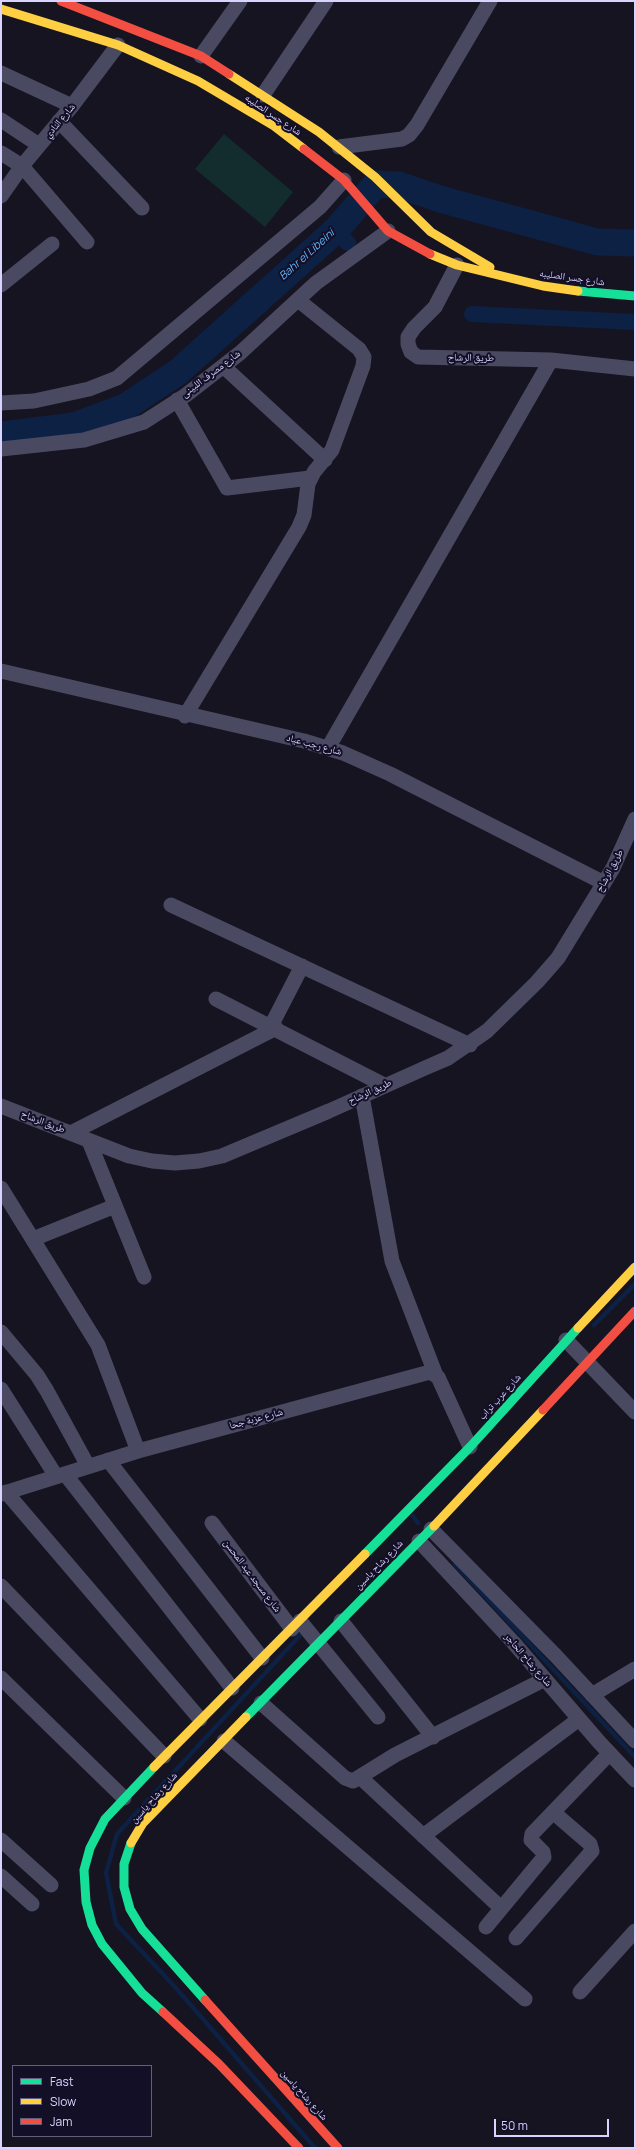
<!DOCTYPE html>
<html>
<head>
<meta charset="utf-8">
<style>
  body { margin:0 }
  #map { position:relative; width:636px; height:2149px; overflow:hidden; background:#161421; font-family:Manrope,sans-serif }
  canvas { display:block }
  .frame { position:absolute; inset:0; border:2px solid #d9d4ff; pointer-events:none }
  .legend { position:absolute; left:12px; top:2065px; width:140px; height:72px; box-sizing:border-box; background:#130f26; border:1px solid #625e7d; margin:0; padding:5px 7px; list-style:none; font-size:12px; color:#d9d4ff }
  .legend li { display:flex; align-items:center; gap:8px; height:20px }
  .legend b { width:20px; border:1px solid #625e7d }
  .scale { position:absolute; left:494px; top:2119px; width:115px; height:18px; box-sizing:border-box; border:2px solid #d9d4ff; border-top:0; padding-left:5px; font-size:12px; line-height:14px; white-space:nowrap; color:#d9d4ff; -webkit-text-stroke:3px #130f26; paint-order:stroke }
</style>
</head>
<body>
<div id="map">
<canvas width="636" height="2149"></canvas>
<div class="frame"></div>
<ul class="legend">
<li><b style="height:5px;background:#16e098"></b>Fast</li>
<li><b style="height:5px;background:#ffcf43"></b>Slow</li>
<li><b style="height:5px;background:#f24e42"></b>Jam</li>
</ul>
<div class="scale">50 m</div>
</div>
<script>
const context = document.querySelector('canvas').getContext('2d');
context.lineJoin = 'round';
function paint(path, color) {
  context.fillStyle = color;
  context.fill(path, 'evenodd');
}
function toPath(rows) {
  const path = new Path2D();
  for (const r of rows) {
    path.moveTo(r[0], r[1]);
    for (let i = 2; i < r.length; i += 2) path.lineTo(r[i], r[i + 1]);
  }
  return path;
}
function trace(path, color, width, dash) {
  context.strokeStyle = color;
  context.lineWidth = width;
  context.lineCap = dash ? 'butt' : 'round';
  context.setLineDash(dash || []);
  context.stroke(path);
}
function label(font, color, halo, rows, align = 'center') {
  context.font = font + ' Manrope,"Noto Naskh Arabic",sans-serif';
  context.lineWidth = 4;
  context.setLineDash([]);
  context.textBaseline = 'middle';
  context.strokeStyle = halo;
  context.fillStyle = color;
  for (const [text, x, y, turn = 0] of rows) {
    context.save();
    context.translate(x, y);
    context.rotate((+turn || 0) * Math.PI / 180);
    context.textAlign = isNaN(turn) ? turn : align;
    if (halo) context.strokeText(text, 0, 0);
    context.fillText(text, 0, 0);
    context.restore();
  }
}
const green = toPath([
  [224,134,293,192,265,227,195,169]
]);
const stream = toPath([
  [594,1325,635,1284],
  [413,1516,418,1523],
  [455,1564,635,1757],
  [304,1631,117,1834,106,1873,116,1924,176,1988,315,2148]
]);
const canal = toPath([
  [335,231,348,243],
  [472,314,635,322]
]);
const river = toPath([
  [1,435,74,426,125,407,178,372,335,231,376,184,399,185,440,199,597,242,635,243]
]);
const street = toPath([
  [201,56,240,1],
  [1,73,72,106],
  [263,95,326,1],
  [1,120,39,145],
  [59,121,142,208],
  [339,147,402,139,409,135,417,125,490,1],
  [1,153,22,166,87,242],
  [1,196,22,166,72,106,118,45],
  [457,265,435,307,414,328,408,337,408,344,411,352,418,357,551,360,635,369],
  [1,285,52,244],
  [223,366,325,460],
  [177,400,227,488,310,478],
  [1,403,34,401,89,389,117,378,320,207,344,180],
  [1,449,84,440,144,422,186,395,240,353,316,283,388,231],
  [1,671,304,741,343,753,390,774,604,883],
  [185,716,299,527,304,515,308,484,314,472,332,450,363,366,364,357,359,349,298,300],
  [328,748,551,360],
  [171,905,470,1045],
  [216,999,384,1085],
  [271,1026,302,966],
  [362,1096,392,1261,435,1373],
  [1,1106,129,1156,152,1161,175,1163,199,1161,222,1156,329,1111,425,1068,448,1058,487,1031,537,982,558,958,613,868,635,819],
  [71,1133,276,1028],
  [89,1141,144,1277],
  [1,1188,98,1345,138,1451],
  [33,1239,115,1206],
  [1,1332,37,1375,47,1391,88,1466],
  [566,1340,635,1412],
  [1,1389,56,1476],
  [108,1460,262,1658],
  [65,1474,232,1688],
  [6,1492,200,1719],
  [1,1494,138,1451,430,1372,438,1377,470,1447],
  [212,1523,292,1629],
  [431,1529,556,1656,635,1741],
  [419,1541,513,1642,599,1742,635,1780],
  [1,1586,164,1756],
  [300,1621,378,1717],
  [341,1621,433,1737],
  [1,1678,124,1798],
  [592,1695,635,1669],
  [261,1703,345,1778,353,1781,395,1755,545,1679],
  [224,1741,525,1999],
  [360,1777,501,1908],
  [423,1836,579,1719],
  [1,1840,51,1885],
  [1,1876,32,1904],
  [486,1927,544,1857,543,1852,531,1840,532,1834,609,1754],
  [516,1938,592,1851,590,1844,553,1812],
  [580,1992,635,1931]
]);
const fast = toPath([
  [578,291,635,296],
  [365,1554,470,1447,578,1328],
  [246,1717,434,1526],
  [154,1767,105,1819,90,1848,84,1870,86,1902,92,1925,102,1944,142,1993,163,2012],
  [131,1843,124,1864,124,1887,130,1909,142,1929,205,2000]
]);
const slow = toPath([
  [1,9,118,45,198,81,274,126,304,149],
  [229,74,319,132,375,177,431,232,490,267],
  [430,254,457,265,543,286,578,291],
  [578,1328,635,1267],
  [434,1526,543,1410],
  [154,1767,365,1554],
  [131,1843,143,1823,246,1717]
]);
const jam = toPath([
  [61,1,201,56,229,74],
  [304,149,344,180,388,231,430,254],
  [543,1410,635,1311],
  [205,2000,338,2148],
  [163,2012,219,2064,299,2148]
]);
const streetNames = [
  ["شارع جسر الصليبه",273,115,34],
  ["شارع النادي",60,121,-50],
  ["شارع جسر الصليبه",572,278,8],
  ["طريق الرشاح",471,358,1],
  ["شارع مصرف اللبينى",211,374,-37],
  ["شارع رجب عياد",314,745,15],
  ["طريق الرشاح",610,871,-62],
  ["طريق الرشاح",370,1092,-25],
  ["طريق الرشاح",43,1122,21],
  ["شارع عرب تراب",500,1397,-48],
  ["شارع عزبة جحا",256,1419,-15],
  ["شارع رشاح ياسين",379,1565,-46],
  ["شارع مسجد عبد المحسن",252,1576,53],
  ["شارع رشاح الحاجر",528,1660,49],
  ["شارع رشاح ياسين",154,1798,-48],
  ["شارع رشاح ياسين",304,2095,48]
];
const waterNames = [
  ["Bahr el Libeini",307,255,-42]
];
paint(green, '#132c2d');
trace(stream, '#0d2144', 4.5);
trace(canal, '#0d2144', 16);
trace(river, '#0d2144', 27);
trace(street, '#4a4962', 15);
trace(fast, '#16e098', 9);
trace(slow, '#ffcf43', 9);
trace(jam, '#f24e42', 9);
label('10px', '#d9d4ff', '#130f26', streetNames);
label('italic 11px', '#62b6ff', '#130f26', waterNames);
</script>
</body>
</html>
